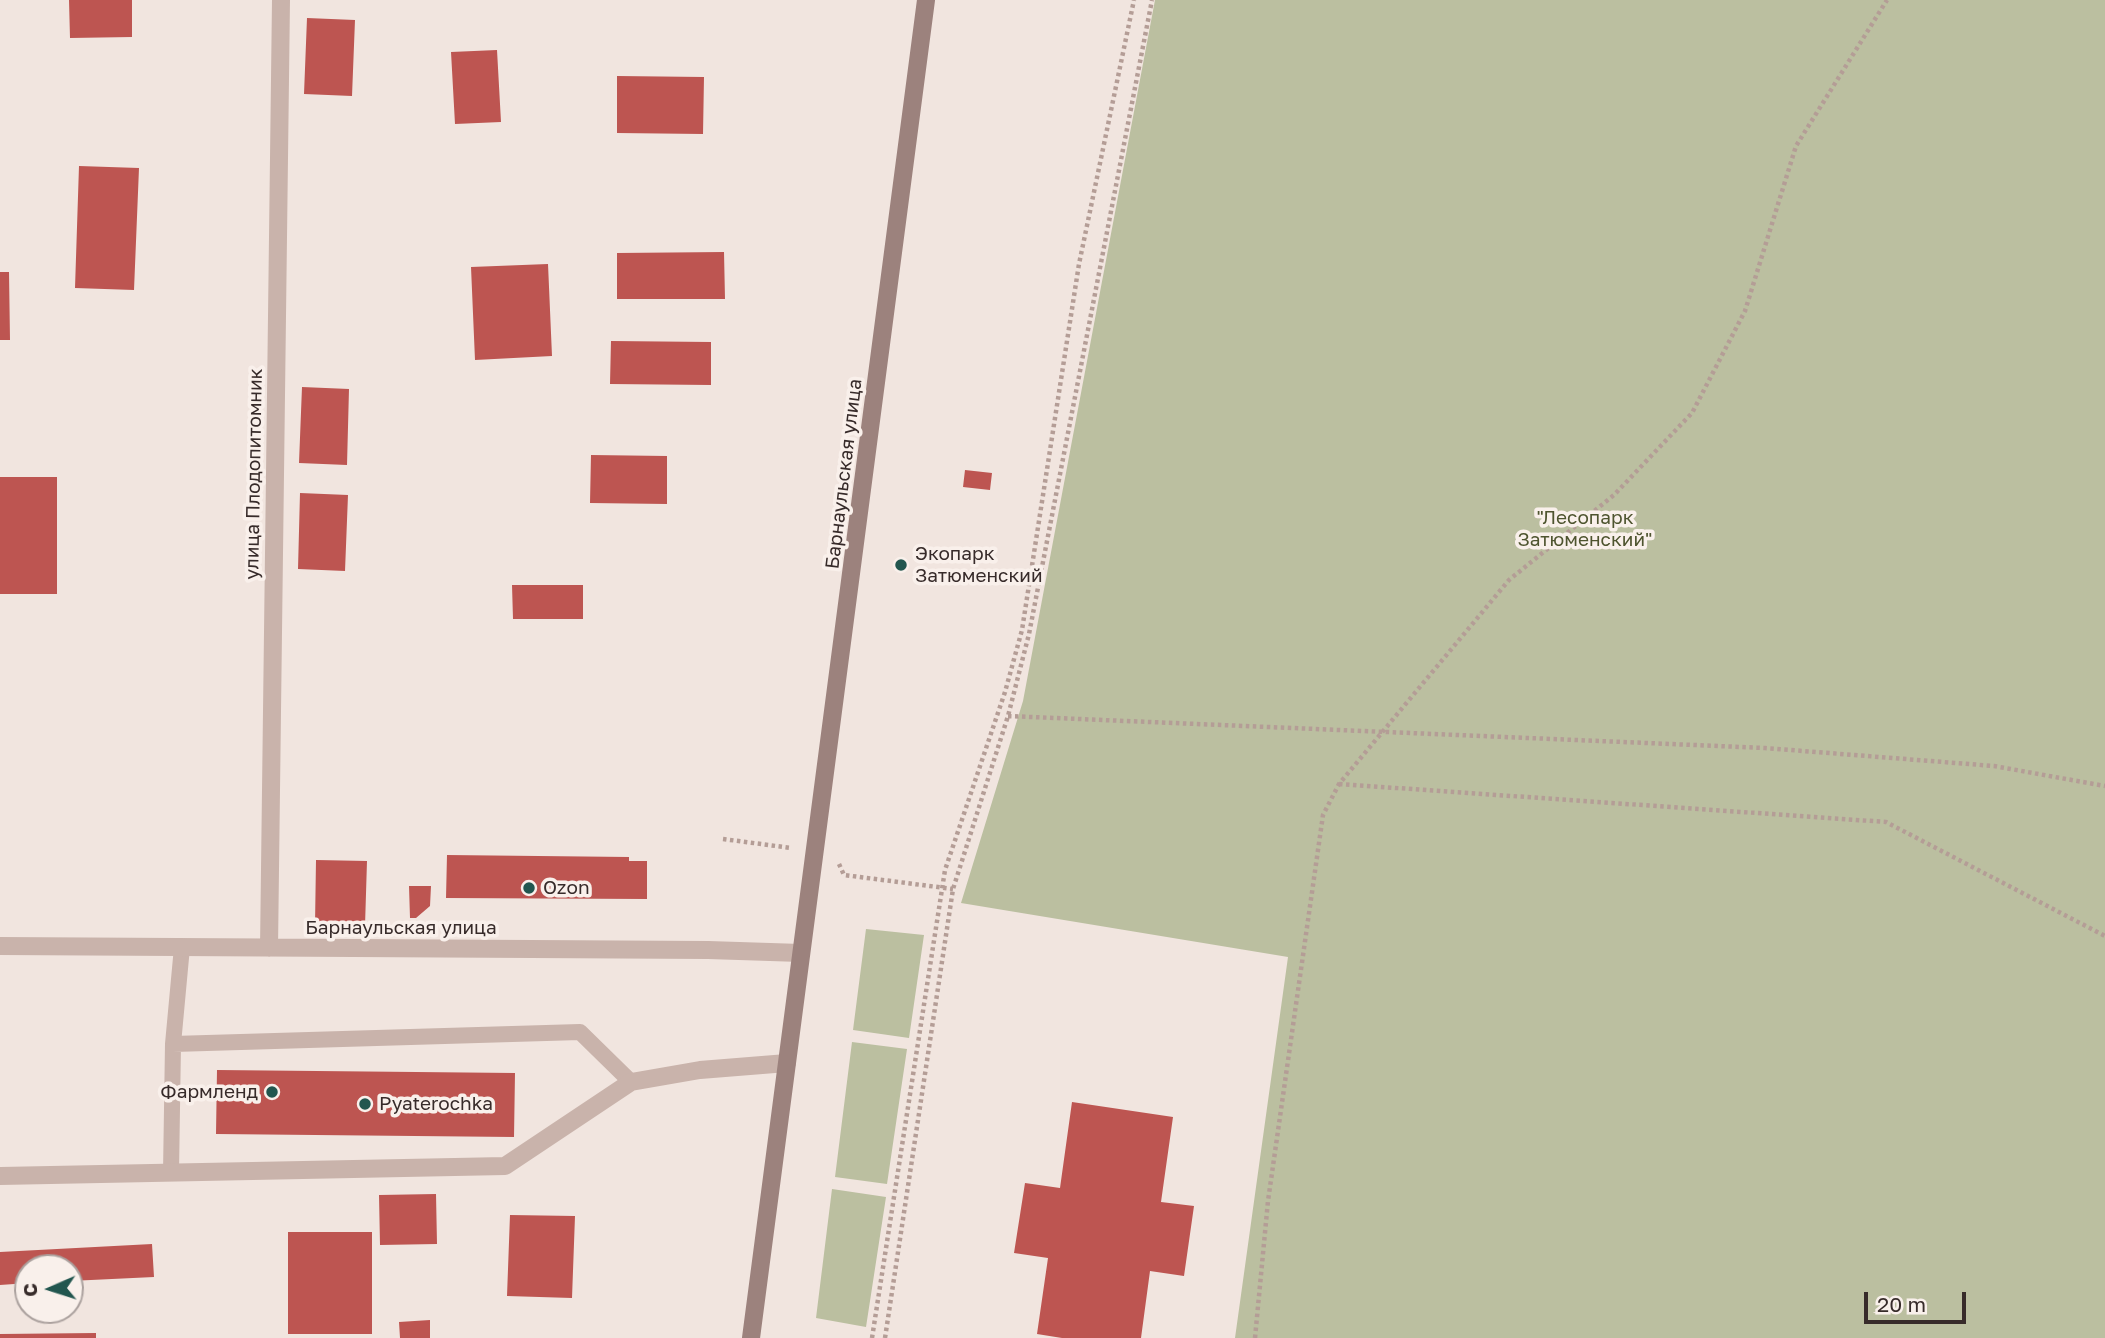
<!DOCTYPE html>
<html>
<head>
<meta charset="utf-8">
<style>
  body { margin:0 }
  #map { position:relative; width:2105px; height:1338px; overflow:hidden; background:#f1e5df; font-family:"Golos Text",sans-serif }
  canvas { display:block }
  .north { position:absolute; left:14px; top:1254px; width:70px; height:70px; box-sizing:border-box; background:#f9f0eb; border:2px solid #aba19e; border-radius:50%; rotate:267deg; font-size:19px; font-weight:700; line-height:28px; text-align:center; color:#372b2a }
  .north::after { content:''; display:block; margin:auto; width:24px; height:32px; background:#22564f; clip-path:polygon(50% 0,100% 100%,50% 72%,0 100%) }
  .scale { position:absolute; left:1864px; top:1292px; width:102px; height:32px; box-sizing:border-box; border:4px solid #372b2a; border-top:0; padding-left:9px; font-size:21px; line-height:24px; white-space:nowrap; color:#372b2a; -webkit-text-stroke:5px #f9f0eb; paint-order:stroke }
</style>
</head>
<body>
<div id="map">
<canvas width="2105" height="1338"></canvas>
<div class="north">С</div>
<div class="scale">20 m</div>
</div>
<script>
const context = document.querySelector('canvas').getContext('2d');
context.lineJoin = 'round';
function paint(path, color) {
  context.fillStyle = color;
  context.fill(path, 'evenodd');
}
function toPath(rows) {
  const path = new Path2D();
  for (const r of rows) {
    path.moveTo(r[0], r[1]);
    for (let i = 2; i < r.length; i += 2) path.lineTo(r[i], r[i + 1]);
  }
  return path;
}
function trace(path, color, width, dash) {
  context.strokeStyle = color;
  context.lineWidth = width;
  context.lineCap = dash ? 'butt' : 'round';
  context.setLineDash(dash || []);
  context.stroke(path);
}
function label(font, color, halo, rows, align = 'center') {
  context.font = font + ' "Golos Text",sans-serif';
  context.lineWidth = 7;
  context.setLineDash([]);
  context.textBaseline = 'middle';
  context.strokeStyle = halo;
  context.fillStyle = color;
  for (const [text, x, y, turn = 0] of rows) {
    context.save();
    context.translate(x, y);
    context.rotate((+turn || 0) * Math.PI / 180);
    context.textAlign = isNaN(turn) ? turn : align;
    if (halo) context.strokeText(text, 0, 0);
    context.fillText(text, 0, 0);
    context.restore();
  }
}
const green = toPath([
  [1155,0,2105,0,2105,1338,1235,1338,1288,957,961,903,1023,701],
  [866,929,924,935,909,1038,853,1030],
  [852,1042,907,1049,887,1184,835,1177],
  [832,1189,886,1197,866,1327,816,1318]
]);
const building = toPath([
  [69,0,132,0,132,37,70,38],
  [307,18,355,20,352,96,304,94],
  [497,50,501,122,455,124,451,52],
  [617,76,704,77,703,134,617,133],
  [79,166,139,168,134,290,75,288],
  [724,252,725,299,617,299,617,253],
  [548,264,552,356,475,360,471,267],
  [0,272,9,272,10,340,0,340],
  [611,341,711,342,711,385,610,384],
  [302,387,349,389,347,465,299,463],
  [591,455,667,456,667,504,590,503],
  [965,470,992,473,990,490,963,487],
  [0,477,57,477,57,594,0,594],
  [300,493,348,495,345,571,298,569],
  [512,585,583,585,583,619,513,619],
  [447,855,629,857,629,861,647,861,647,899,446,898],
  [316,860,367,861,365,926,315,925],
  [409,886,431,886,430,906,416,918,410,918],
  [217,1070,515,1073,514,1137,216,1134],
  [1072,1102,1173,1117,1161,1202,1194,1206,1184,1276,1150,1271,1141,1338,1062,1338,1037,1334,1048,1258,1014,1253,1025,1183,1060,1188],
  [436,1194,437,1244,380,1245,379,1195],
  [510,1215,575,1216,572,1298,507,1296],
  [288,1232,372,1232,372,1334,288,1334],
  [152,1244,154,1277,70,1281,70,1268,28,1268,28,1283,0,1285,0,1252],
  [430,1320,430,1338,400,1338,399,1322],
  [96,1333,96,1338,0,1338,0,1334]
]);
const path = toPath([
  [1008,716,1765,748,1994,766,2105,786],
  [1339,784,1886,822,2105,936],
  [723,839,791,848],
  [839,864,844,875,953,889],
  [872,1338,945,870,1005,692,1022,630,1079,264,1134,0],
  [885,1338,953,889,1008,716,1029,634,1152,0],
  [1255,1338,1268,1201,1323,815,1339,784,1509,580,1614,495,1692,413,1745,311,1796,146,1887,0]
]);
const lane = toPath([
  [173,1044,580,1032,631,1082],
  [171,1173,173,1044,182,947]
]);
const street = toPath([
  [0,946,708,950,801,953],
  [269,948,281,0],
  [0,1176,505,1166,631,1082,700,1070,787,1063]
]);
const secondary = toPath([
  [751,1338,926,0]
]);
const markers = [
  [901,565,7,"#22564f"],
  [529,888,7,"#22564f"],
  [272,1092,7,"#22564f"],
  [365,1104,7,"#22564f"]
];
const streetNames = [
  ["улица Плодопитомник",254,474,-89],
  ["Барнаульская улица",844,474,-83],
  ["Барнаульская улица",401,928]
];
const parkNames = [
  ["\"Лесопарк",1585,518],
  ["Затюменский\"",1585,540]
];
const poiNames = [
  ["Экопарк",915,554],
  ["Затюменский",915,576],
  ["Ozon",543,888],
  ["Фармленд",258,1092,"right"],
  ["Pyaterochka",379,1104]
];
paint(green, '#bbbfa0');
paint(building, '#bd5551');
trace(path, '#b49d96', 4.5, [3.5, 3.5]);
trace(lane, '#c9b3ab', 16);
trace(street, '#c9b3ab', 18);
trace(secondary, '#9c827d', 18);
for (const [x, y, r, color] of markers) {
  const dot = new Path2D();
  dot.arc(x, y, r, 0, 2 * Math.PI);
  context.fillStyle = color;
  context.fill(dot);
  trace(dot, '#f9f0eb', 2.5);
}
label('19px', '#372b2a', '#f9f0eb', streetNames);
label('19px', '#4e542f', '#f9f0eb', parkNames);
label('19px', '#372b2a', '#f9f0eb', poiNames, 'left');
</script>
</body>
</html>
